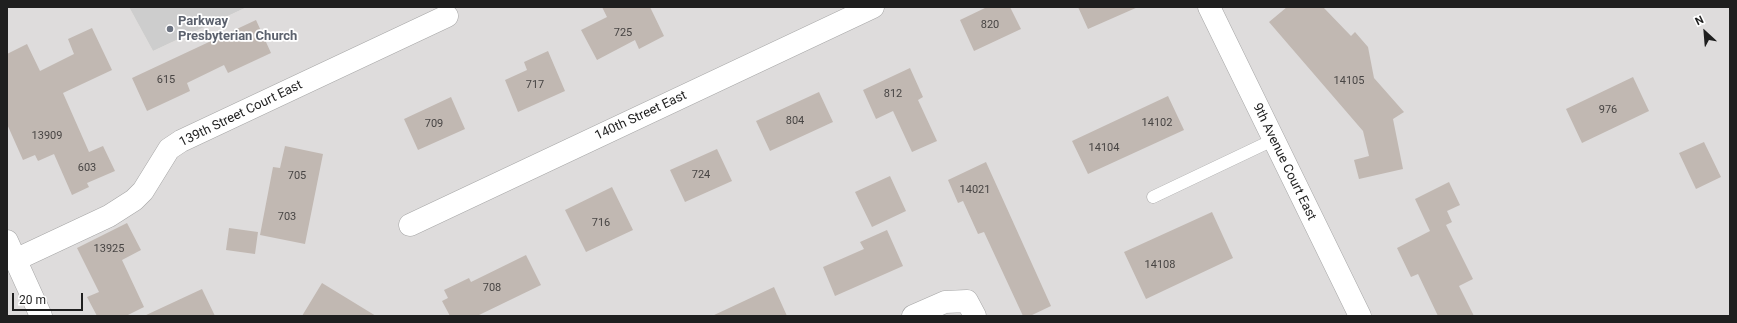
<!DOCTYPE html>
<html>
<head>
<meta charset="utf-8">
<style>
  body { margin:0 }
  #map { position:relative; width:1737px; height:323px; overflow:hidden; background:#f0ece6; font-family:Roboto,sans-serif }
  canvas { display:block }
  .frame { position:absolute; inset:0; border:8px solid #1f1f1f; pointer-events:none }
  .north { position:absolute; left:1685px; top:12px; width:40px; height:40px; -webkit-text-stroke:3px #fff; paint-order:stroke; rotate:334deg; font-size:11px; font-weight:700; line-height:16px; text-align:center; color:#1f1f1f }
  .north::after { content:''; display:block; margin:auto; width:14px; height:18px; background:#1f1f1f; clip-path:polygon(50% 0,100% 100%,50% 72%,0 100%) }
  .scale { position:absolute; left:12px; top:293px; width:71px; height:18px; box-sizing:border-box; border:2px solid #1f1f1f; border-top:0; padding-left:5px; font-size:12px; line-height:14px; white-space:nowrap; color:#1f1f1f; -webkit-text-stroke:3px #fff; paint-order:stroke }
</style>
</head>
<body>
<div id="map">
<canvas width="1737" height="323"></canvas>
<div class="frame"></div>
<div class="north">N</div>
<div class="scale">20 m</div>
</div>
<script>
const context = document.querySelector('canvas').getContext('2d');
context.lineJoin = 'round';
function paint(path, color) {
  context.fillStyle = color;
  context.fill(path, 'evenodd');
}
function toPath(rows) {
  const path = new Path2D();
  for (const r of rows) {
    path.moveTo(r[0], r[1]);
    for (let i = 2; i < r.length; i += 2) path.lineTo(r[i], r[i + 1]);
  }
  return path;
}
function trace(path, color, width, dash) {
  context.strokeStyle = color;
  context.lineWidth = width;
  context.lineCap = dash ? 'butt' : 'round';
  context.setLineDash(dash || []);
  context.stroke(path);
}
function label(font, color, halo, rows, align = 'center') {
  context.font = font + ' Roboto,sans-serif';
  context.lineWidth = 3.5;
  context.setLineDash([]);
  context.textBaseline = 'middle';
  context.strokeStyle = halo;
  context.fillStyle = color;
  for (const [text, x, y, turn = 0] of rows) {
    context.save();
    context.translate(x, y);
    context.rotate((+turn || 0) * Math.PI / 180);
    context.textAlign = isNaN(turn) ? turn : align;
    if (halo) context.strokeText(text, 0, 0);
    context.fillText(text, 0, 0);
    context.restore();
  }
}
const residential = toPath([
  [7,7,129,7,153,51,247,7,1730,7,1730,316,7,316]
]);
const religious = toPath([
  [129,7,247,7,153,51]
]);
const building = toPath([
  [602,7,650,7,664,36,639,49,635,40,597,60,581,30,607,17],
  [987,7,1010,7,1021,29,974,51,960,20],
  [1078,7,1138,7,1088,29],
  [1287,7,1323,7,1351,36,1355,32,1368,47,1374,78,1404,112,1393,119,1403,169,1359,179,1354,160,1369,156,1363,131,1269,22],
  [256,20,271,53,228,73,224,65,187,83,190,91,147,111,132,78],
  [92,28,112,70,63,93,89,152,103,146,115,171,87,183,89,187,72,195,54,154,38,161,35,155,23,160,7,124,7,54,27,44,40,71,74,54,68,39],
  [548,51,565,91,518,112,505,80,527,70,524,62],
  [910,68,923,97,918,100,937,141,912,152,893,111,876,119,863,90],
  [1633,77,1649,111,1582,143,1566,109],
  [819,92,833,122,770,151,756,121],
  [1168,96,1184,130,1088,174,1072,141],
  [451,97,465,129,418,150,404,119],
  [1704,142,1721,177,1696,189,1679,153],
  [285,146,323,154,305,244,260,235,273,167,280,168],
  [717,149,732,181,685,202,670,170],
  [986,162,1051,306,1030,316,1023,316,984,232,978,234,963,201,958,203,948,180],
  [890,176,906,211,872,227,855,192],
  [1449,182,1460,205,1447,211,1452,222,1446,225,1473,279,1459,286,1474,316,1438,316,1418,274,1411,277,1397,248,1430,231,1415,199],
  [612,187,633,230,586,252,565,210],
  [1212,212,1233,258,1146,299,1124,252],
  [127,223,141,250,122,260,144,307,126,316,97,316,87,297,99,292,77,248],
  [229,228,258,232,255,254,226,250],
  [887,230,903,266,835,296,823,267,864,249,860,242],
  [526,255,541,285,477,316,450,316,442,301,448,298,444,290,469,278,471,282],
  [322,283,376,316,302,316],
  [774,287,787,316,712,316],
  [202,289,215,316,144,316]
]);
const lane = toPath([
  [1153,197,1273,140]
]);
const street = toPath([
  [1209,7,1360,316],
  [410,225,873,7],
  [7,241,41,316],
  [15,260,109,216,134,200,143,191,169,149,181,141,447,16],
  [913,316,945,302,967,301,975,316]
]);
const markers = [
  [170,29,4,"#6b7280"]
];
const numberNames = [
  ["820",990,25],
  ["725",623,33],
  ["615",166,80],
  ["14105",1349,81],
  ["717",535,85],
  ["812",893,94],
  ["976",1608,110],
  ["804",795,121],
  ["14102",1157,123],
  ["709",434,124],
  ["13909",47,136],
  ["14104",1104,148],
  ["603",87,168],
  ["724",701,175],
  ["705",297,176],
  ["14021",975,190],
  ["703",287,217],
  ["716",601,223],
  ["13925",109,249],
  ["14108",1160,265],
  ["708",492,288]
];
const worshipNames = [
  ["Parkway",178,22],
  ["Presbyterian Church",178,37]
];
const streetNames = [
  ["139th Street Court East",241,114,-26],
  ["140th Street East",641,116,-25],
  ["9th Avenue Court East",1284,162,64]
];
paint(residential, '#dedcdc');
paint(religious, '#cdcdcd');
paint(building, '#c1b8b2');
trace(lane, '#a6a6a6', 13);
trace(street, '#a6a6a6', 23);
trace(lane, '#fff', 12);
trace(street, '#fff', 22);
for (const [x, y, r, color] of markers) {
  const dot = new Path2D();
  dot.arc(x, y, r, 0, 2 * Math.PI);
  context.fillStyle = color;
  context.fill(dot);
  trace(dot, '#fff', 1.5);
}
label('11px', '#484544', null, numberNames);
label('bold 13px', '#5b616d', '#fff', worshipNames, 'left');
label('13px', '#1f1f1f', '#fff', streetNames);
</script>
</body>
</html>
